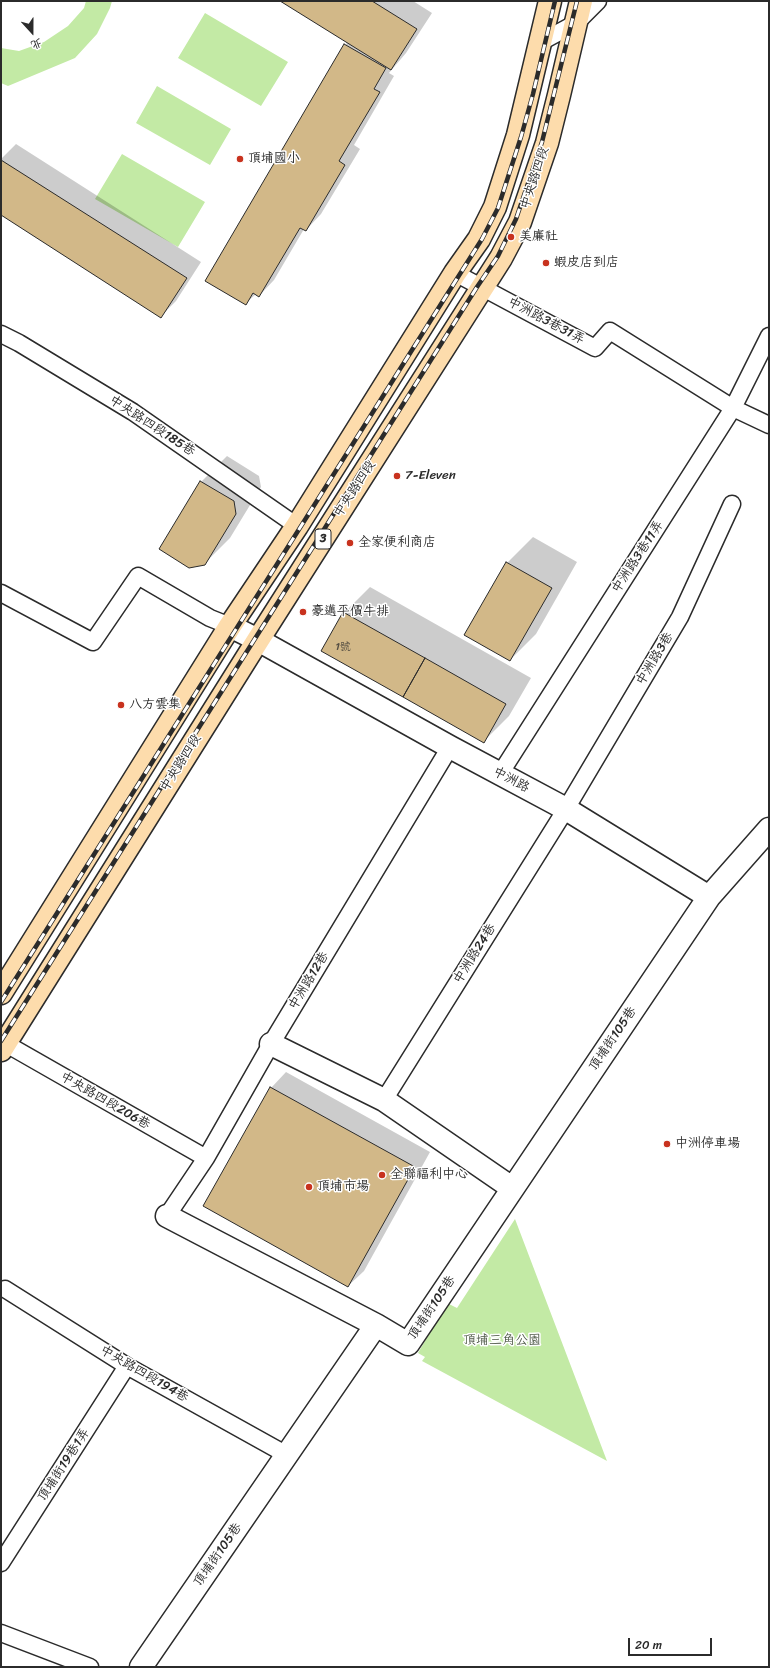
<!DOCTYPE html>
<html>
<head>
<meta charset="utf-8">
<style>
  body { margin:0 }
  #map { position:relative; width:770px; height:1668px; overflow:hidden; background:#fff; font-family:Sriracha,"LXGW WenKai TC",sans-serif }
  canvas { display:block }
  .frame { position:absolute; inset:0; border:2px solid #2b2b2b; pointer-events:none }
  .north { position:absolute; left:12px; top:12px; width:40px; height:40px; -webkit-text-stroke:3px #fff; paint-order:stroke; rotate:159deg; font-size:11px; font-weight:700; line-height:16px; text-align:center; color:#2b2b2b }
  .north::after { content:''; display:block; margin:auto; width:14px; height:18px; background:#2b2b2b; clip-path:polygon(50% 0,100% 100%,50% 72%,0 100%) }
  .scale { position:absolute; left:628px; top:1638px; width:84px; height:18px; box-sizing:border-box; border:2px solid #2b2b2b; border-top:0; padding-left:5px; font-size:12px; line-height:14px; white-space:nowrap; color:#2b2b2b; -webkit-text-stroke:3px #fff; paint-order:stroke }
</style>
</head>
<body>
<div id="map">
<canvas width="770" height="1668"></canvas>
<div class="frame"></div>
<div class="north">北</div>
<div class="scale">20 m</div>
</div>
<script>
const context = document.querySelector('canvas').getContext('2d');
context.lineJoin = 'round';
function paint(path, color) {
  context.fillStyle = color;
  context.fill(path, 'evenodd');
}
function toPath(rows) {
  const path = new Path2D();
  for (const r of rows) {
    path.moveTo(r[0], r[1]);
    for (let i = 2; i < r.length; i += 2) path.lineTo(r[i], r[i + 1]);
  }
  return path;
}
function trace(path, color, width, dash) {
  context.strokeStyle = color;
  context.lineWidth = width;
  context.lineCap = dash ? 'butt' : 'round';
  context.setLineDash(dash || []);
  context.stroke(path);
}
function label(font, color, halo, rows, align = 'center') {
  context.font = font + ' Sriracha,"LXGW WenKai TC",sans-serif';
  context.lineWidth = 3;
  context.setLineDash([]);
  context.textBaseline = 'middle';
  context.strokeStyle = halo;
  context.fillStyle = color;
  for (const [text, x, y, turn = 0] of rows) {
    context.save();
    context.translate(x, y);
    context.rotate((+turn || 0) * Math.PI / 180);
    context.textAlign = isNaN(turn) ? turn : align;
    if (halo) context.strokeText(text, 0, 0);
    context.fillText(text, 0, 0);
    context.restore();
  }
}
const green = toPath([
  [86,1,112,1,110,8,97,34,75,58,8,86,1,83,1,48,19,51,44,42,68,26,84,8],
  [205,13,288,62,261,106,178,58],
  [157,86,231,129,210,165,136,123],
  [122,154,205,202,178,247,95,199],
  [515,1219,607,1461,422,1361,425,1357,418,1353,447,1303,457,1308]
]);
const shadow = toPath([
  [282,1,413,1,432,13,406,53,389,73,394,76,354,145,360,149,321,214,306,230,304,229,274,280,259,296,256,294,246,303,345,45,348,42],
  [16,144,201,262,176,301,161,316,1,214,1,159],
  [227,456,259,476,261,487,230,538,204,564,201,482],
  [533,537,577,562,536,634,510,660,507,563],
  [370,587,531,678,509,716,483,742,344,613],
  [286,1072,430,1152,364,1271,348,1286,271,1088]
]);
const building = toPath([
  [280,1,372,1,417,29,391,70,280,1],
  [344,44,386,68,374,89,380,92,339,161,345,165,306,231,300,228,259,297,253,293,246,305,205,281,344,44],
  [1,160,187,278,161,318,1,215,1,160],
  [200,481,234,501,236,514,205,565,189,568,159,549,200,481],
  [506,562,552,588,510,661,464,635,506,562],
  [343,612,425,658,403,697,321,651,343,612],
  [425,658,506,704,484,743,403,697,425,658],
  [270,1087,415,1167,348,1287,203,1206,270,1087]
]);
const service = toPath([
  [541,42,576,23,598,1],
  [455,273,595,348,610,331,733,408,769,425],
  [1,334,19,343,133,412,297,526],
  [1,593,93,642,138,576,210,618,230,626],
  [500,774,733,408,769,336],
  [1,1041,206,1158],
  [384,1100,566,809,680,617,732,504],
  [167,1216,206,1158,271,1044,450,747],
  [5,1289,127,1366,287,1455],
  [1,1563,127,1366],
  [1,1633,90,1667]
]);
const minor = toPath([
  [230,626,258,640,450,747,566,809,709,897,769,829],
  [271,1044,384,1100,512,1188],
  [167,1216,376,1325],
  [141,1667,376,1325,408,1344,709,897]
]);
const primary = toPath([
  [1,993,230,626,297,526,455,273,479,239,495,207,518,135,550,1],
  [1,1050,258,640,501,258,520,222,547,143,559,95,581,1]
]);
const rail = toPath([
  [1,1002,482,239,498,208,521,137,533,94,555,1],
  [1,1041,477,287,498,256,516,219,542,142,577,1]
]);
const markers = [
  [240,159,4,"#c8321e"],
  [511,237,4,"#c8321e"],
  [546,263,4,"#c8321e"],
  [397,476,4,"#c8321e"],
  [350,543,4,"#c8321e"],
  [303,612,4,"#c8321e"],
  [121,705,4,"#c8321e"],
  [667,1144,4,"#c8321e"],
  [382,1175,4,"#c8321e"],
  [309,1187,4,"#c8321e"]
];
const numberNames = [
  ["1號",343,647]
];
const shields = [
  [323,539,16]
];
const shieldNames = [
  ["3",323,539]
];
const poiNames = [
  ["頂埔國小",248,159],
  ["美廉社",519,237],
  ["蝦皮店到店",554,263],
  ["7-Eleven",405,476],
  ["全家便利商店",358,543],
  ["豪邁平價牛排",311,612],
  ["八方雲集",129,705],
  ["中洲停車場",675,1144],
  ["全聯福利中心",390,1175],
  ["頂埔市場",317,1187]
];
const streetNames = [
  ["中央路四段",535,178,-72],
  ["中洲路3巷31弄",546,321,28],
  ["中央路四段185巷",152,426,33],
  ["中央路四段",355,489,-57],
  ["中洲路3巷11弄",638,557,-57],
  ["中洲路3巷",655,659,-59],
  ["中央路四段",181,763,-58],
  ["中洲路",511,780,28],
  ["中洲路24巷",475,954,-58],
  ["中洲路12巷",309,981,-59],
  ["頂埔街105巷",613,1039,-56],
  ["中央路四段206巷",105,1101,30],
  ["頂埔街105巷",432,1308,-56],
  ["中央路四段194巷",144,1374,30],
  ["頂埔街19巷1弄",64,1465,-57],
  ["頂埔街105巷",218,1555,-55]
];
const parkNames = [
  ["頂埔三角公園",502,1341]
];
paint(green, '#c3eaa5');
paint(shadow, '#0003');
paint(building, '#d2b888');
trace(building, '#2b2b2b', 1);
trace(service, '#2b2b2b', 19);
trace(minor, '#2b2b2b', 25);
trace(primary, '#2b2b2b', 25);
trace(service, '#fff', 16);
trace(minor, '#fff', 22);
trace(primary, '#fddcac', 22);
trace(rail, '#2b2b2b', 4.5);
trace(rail, '#fff', 3, [9]);
for (const [x, y, r, color] of markers) {
  const dot = new Path2D();
  dot.arc(x, y, r, 0, 2 * Math.PI);
  context.fillStyle = color;
  context.fill(dot);
  trace(dot, '#fff', 1.5);
}
label('11px', '#554e42', null, numberNames);
for (const [x, y, w] of shields) {
  const box = new Path2D();
  box.roundRect(x - w / 2, y - 10, w, 20, 3);
  context.fillStyle = '#fff';
  context.fill(box);
  trace(box, '#2b2b2b', 1);
}
label('bold 12px', '#2b2b2b', null, shieldNames);
label('13px', '#2b2b2b', '#fff', poiNames, 'left');
label('13px', '#2b2b2b', '#fff', streetNames);
label('13px', '#515b4a', '#fff', parkNames);
</script>
</body>
</html>
